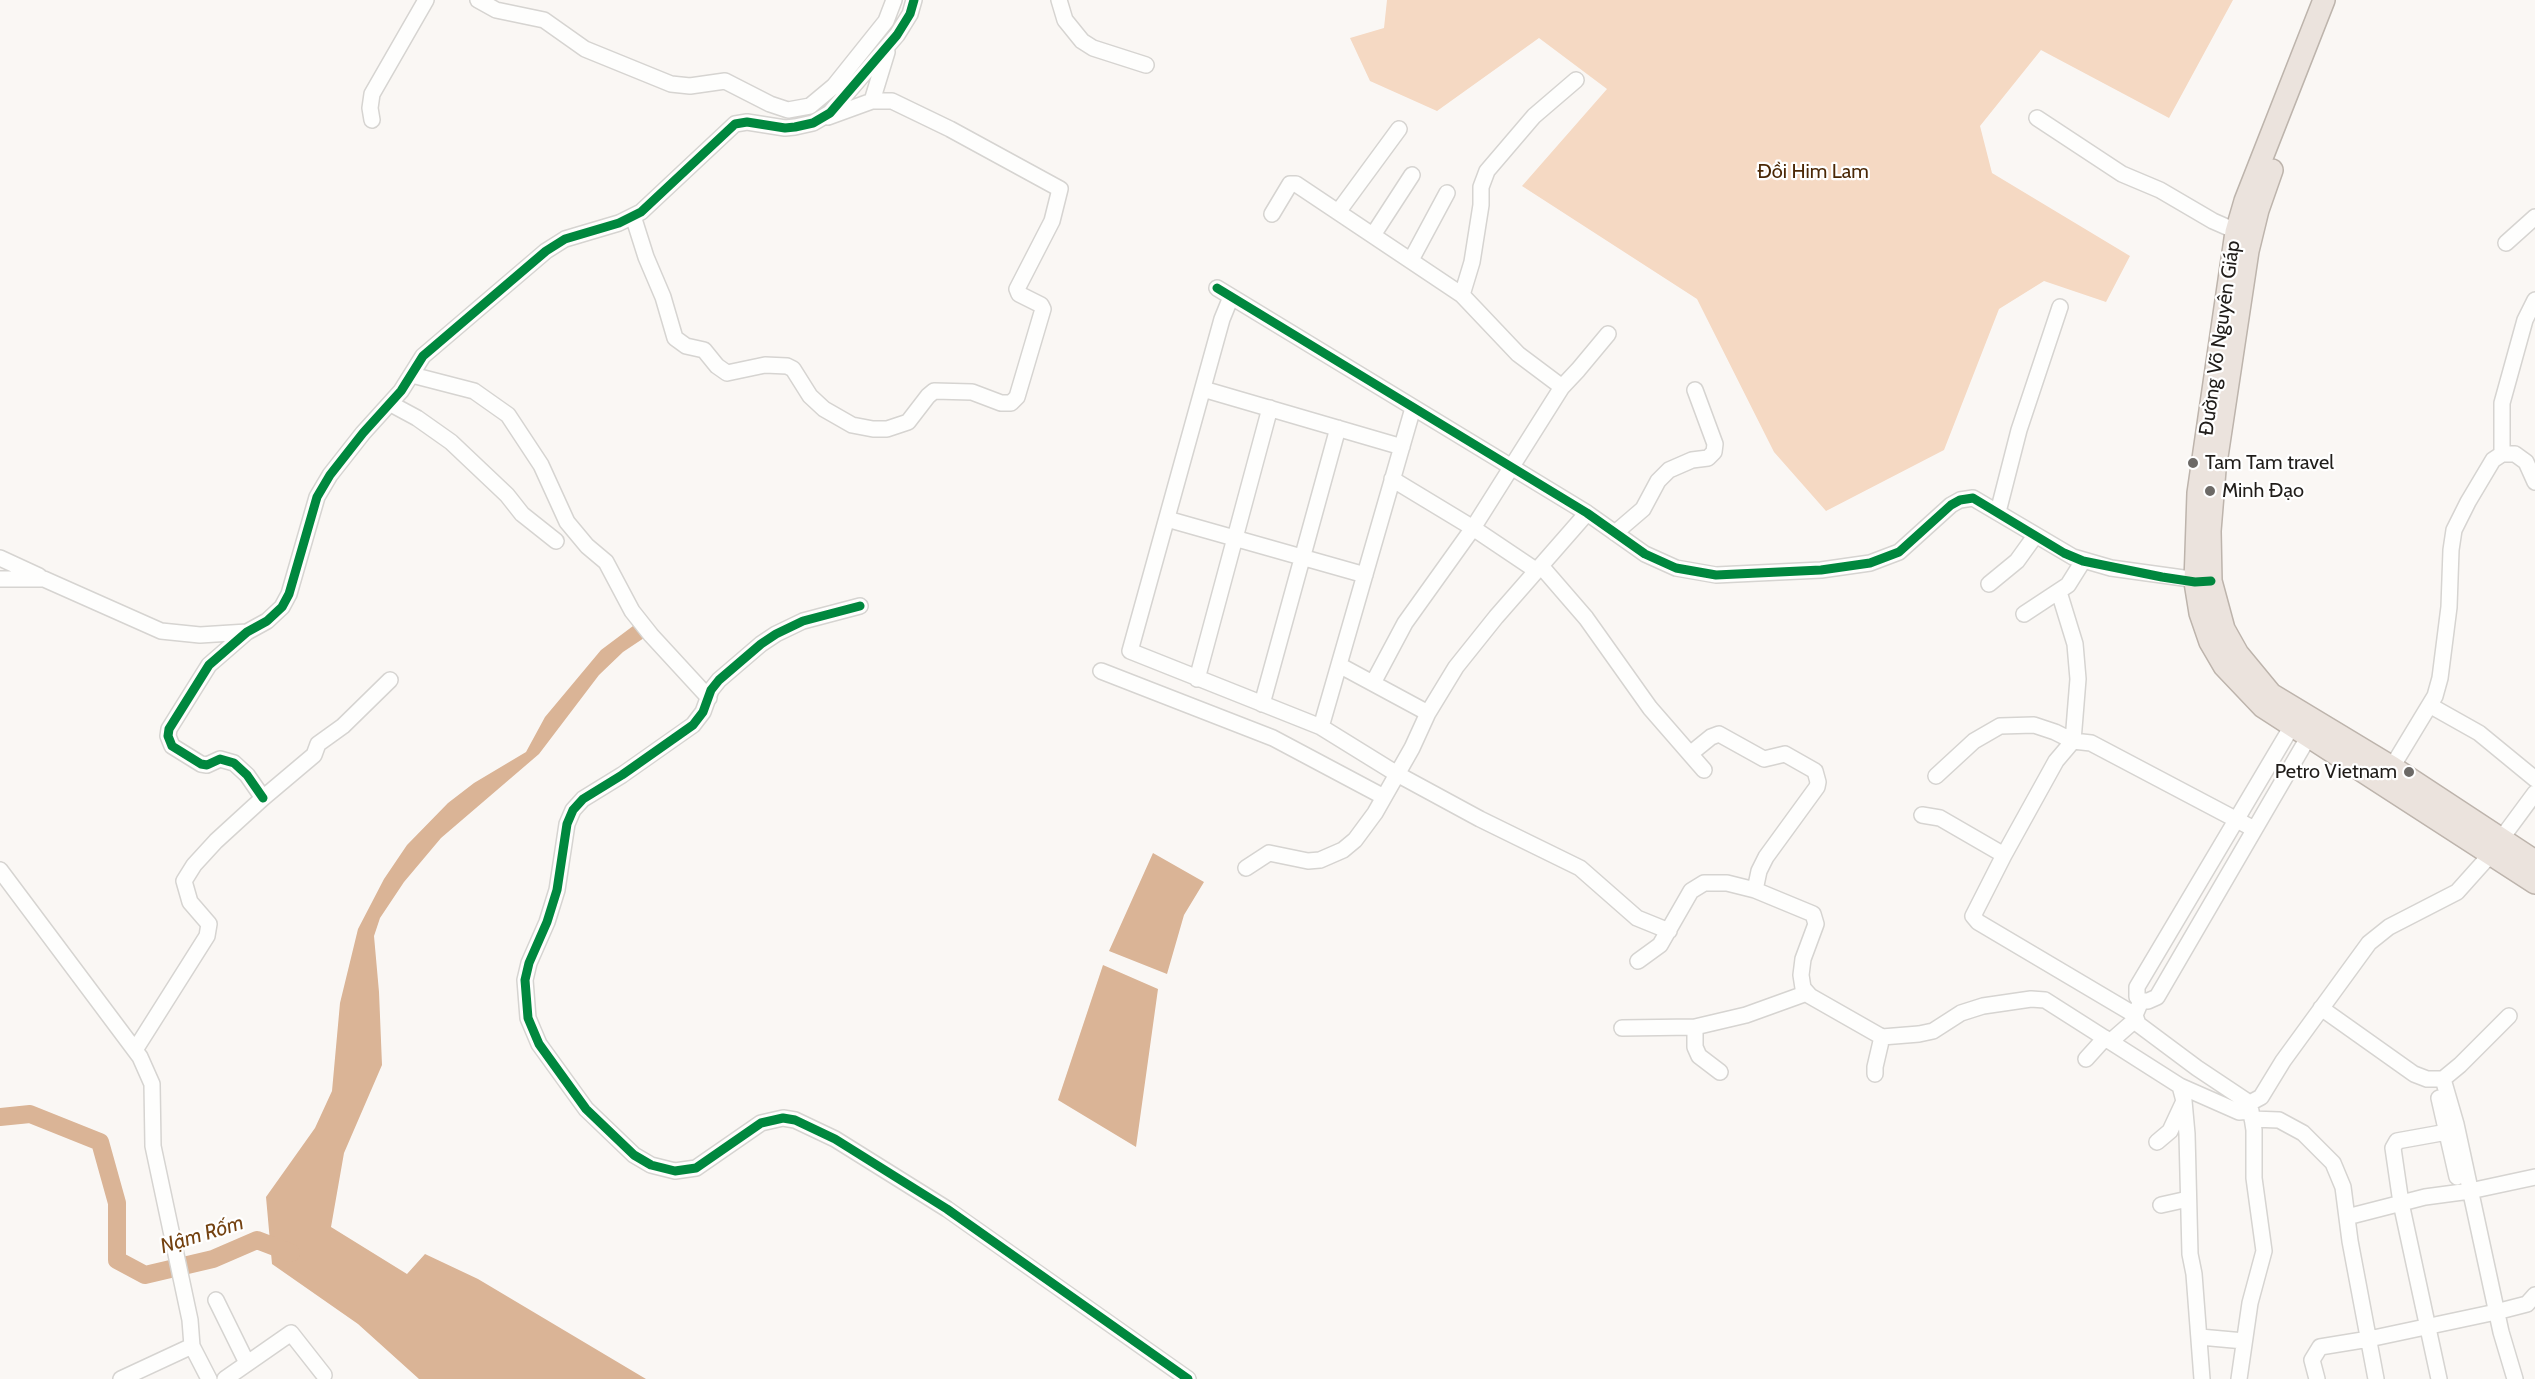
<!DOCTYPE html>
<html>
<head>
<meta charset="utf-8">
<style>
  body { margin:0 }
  canvas { display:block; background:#faf7f4 }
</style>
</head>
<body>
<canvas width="2535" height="1379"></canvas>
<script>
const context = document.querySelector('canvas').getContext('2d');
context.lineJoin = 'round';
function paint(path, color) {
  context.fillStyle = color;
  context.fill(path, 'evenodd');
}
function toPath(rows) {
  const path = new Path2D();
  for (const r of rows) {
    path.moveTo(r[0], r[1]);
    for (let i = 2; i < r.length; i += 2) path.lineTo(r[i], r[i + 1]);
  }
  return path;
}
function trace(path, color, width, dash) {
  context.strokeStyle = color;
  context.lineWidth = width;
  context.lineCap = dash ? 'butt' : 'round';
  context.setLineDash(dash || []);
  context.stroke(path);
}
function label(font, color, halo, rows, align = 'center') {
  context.font = font + ' Cabin,sans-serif';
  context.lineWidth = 4.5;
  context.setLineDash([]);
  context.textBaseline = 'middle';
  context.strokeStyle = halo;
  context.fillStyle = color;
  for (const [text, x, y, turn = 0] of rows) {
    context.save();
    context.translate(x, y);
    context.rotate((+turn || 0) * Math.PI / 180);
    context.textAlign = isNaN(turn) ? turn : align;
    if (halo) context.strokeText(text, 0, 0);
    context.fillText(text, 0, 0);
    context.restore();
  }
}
const green = toPath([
  [1387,0,2233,0,2169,118,2041,50,1980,126,1992,173,2130,256,2106,302,2044,281,1999,309,1944,450,1826,511,1774,452,1697,299,1522,186,1607,89,1539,38,1437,111,1370,81,1350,38,1384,28]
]);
const water = toPath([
  [637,623,647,636,623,652,599,675,539,754,441,838,404,882,380,918,374,936,379,992,382,1065,344,1153,331,1227,407,1274,425,1254,478,1279,646,1379,419,1379,358,1324,272,1264,266,1197,315,1128,332,1091,340,1003,358,929,384,879,407,845,448,803,474,783,526,752,545,717,601,650],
  [1153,853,1204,882,1184,915,1167,974,1109,951],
  [1103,965,1158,989,1136,1147,1058,1100]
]);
const river = toPath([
  [0,1117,30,1114,100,1142,117,1203,117,1260,145,1275,213,1259,257,1240,291,1253]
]);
const minor = toPath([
  [478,0,496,10,544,20,585,49,671,84,690,86,725,81,770,104,788,110,810,106,834,86,886,21,894,0],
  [1059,0,1065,20,1082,41,1093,48,1146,65],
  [872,101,887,52],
  [2037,118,2122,174,2160,190,2213,221,2245,235],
  [372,120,370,108,372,94,426,0],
  [1338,212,1399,129],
  [1272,214,1290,184,1296,184,1462,295,1518,354,1562,387,1473,528,1405,623,1373,683],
  [633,216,646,257,663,297,675,338,686,346,704,350,717,366,727,373,765,365,787,366,793,369,810,396,824,409,852,425,873,429,887,429,908,422,928,396,934,391,972,392,1001,403,1011,403,1017,397,1043,309,1041,305,1019,294,1017,289,1052,221,1060,189,950,129,892,101,872,101,828,117],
  [1373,235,1412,175],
  [2506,243,2535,217],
  [1411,260,1447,193],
  [1217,288,1587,513,1645,554,1676,568,1716,575,1821,570,1870,563,1899,552,1951,505,1960,500,1973,498,2073,557,2111,568,2205,581],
  [1462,295,1472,262,1481,205,1481,187,1487,171,1534,116,1576,80],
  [1231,297,1222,319,1130,651,1321,727,1397,774,1480,819,1580,868,1637,918,1669,931],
  [412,375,474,391,508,415,541,465,567,522,587,546,606,562,632,611,651,635,709,698],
  [1562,387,1578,370,1608,334],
  [1203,389,1402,447],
  [391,404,417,418,451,442,507,495,522,514,556,541],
  [2502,454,2502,403,2525,320,2535,300],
  [1392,479,1473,528,1537,571],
  [1998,512,2019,430,2060,307],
  [1167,519,1365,575],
  [1615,533,1643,509,1658,481,1669,470,1692,460,1708,458,1714,452,1715,444,1695,390],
  [0,558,39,576],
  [1541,566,1586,618,1650,708,1704,770],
  [0,579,44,579,161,631,200,635,247,632],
  [1989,584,2017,561,2035,536],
  [860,606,803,621,776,634,761,644,719,680,711,690,703,712,693,725,622,775,583,799,573,810,567,824,557,890,547,922,529,963,525,980,528,1018,539,1044,586,1109,634,1155,651,1165,675,1171,696,1168,761,1123,783,1118,795,1120,835,1139,947,1209,1188,1379],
  [2024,614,2068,585,2083,561],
  [1339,665,1428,713],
  [1101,671,1273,738,1384,797],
  [1197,679,1270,408],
  [1262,704,1338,428],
  [2431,706,2479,733,2535,779],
  [1321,727,1413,408],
  [1690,754,1711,737,1719,734,1764,759,1785,754,1815,771,1818,782,1817,787,1766,857,1759,871,1755,890],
  [2392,767,2435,696,2440,678,2449,607,2451,550,2454,530,2468,502,2493,460,2502,454,2515,454,2526,462,2535,482],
  [1936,776,1974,741,2000,726,2034,725,2055,732,2073,741,2078,679,2075,644,2059,592],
  [263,798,247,775,234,763,220,759,207,765,201,764,172,746,168,736,169,729,209,665,247,632,267,621,282,607,289,594,317,497,330,475,363,433,401,391,423,356,546,251,565,239,619,223,641,212,735,124,747,122,785,128,795,127,813,123,830,113,897,35,910,14,914,0],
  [1922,815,1940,818,2004,855],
  [2501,839,2535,793],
  [1246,868,1269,853,1308,861,1320,860,1343,850,1355,840,1375,813,1412,748,1428,713,1456,667,1496,617,1587,513],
  [0,870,140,1057,152,1084,153,1146,190,1320,192,1346,209,1379],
  [1638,961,1660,945,1691,891,1704,883,1727,883,1755,890,1813,914,1816,924,1803,959,1801,975,1803,988,1810,996,1882,1037,1919,1034,1933,1031,1961,1013,1983,1006,2031,999,2045,1000,2180,1086,2239,1112,2251,1111],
  [2141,1001,2148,1001,2157,997,2309,736],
  [2321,1008,2414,1074,2427,1079,2443,1079,2460,1065,2509,1016],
  [2135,1015,1978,922,1973,916,2004,855,2056,761,2073,741,2091,743,2254,829],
  [1695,1027,1695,1047,1699,1056,1720,1072],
  [1622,1028,1695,1027,1746,1015,1807,993],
  [2111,1041,2135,1020],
  [135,1050,207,936,209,924,190,902,184,881,194,865,216,841,263,798,314,755,318,744,343,726,390,680],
  [2086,1059,2105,1038],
  [1875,1074,1875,1067,1882,1037],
  [2443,1079,2456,1124,2501,1332,2515,1379],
  [2180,1086,2184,1101,2187,1134,2190,1254,2194,1274,2202,1379],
  [2439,1098,2457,1177],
  [2248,1104,2261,1097,2283,1061,2369,943,2389,927,2457,892,2491,854],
  [2252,1119,2279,1120,2303,1133,2333,1163,2343,1187,2350,1241,2376,1379],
  [2157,1142,2170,1131,2184,1101],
  [2161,1205,2188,1199],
  [2347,1217,2425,1197,2470,1191,2535,1177],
  [216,1300,247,1363],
  [2200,1337,2244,1341],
  [121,1379,192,1346],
  [225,1379,291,1333,324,1375],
  [2239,1379,2250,1303,2264,1251,2254,1178,2254,1130,2251,1111,2245,1100,2197,1068,2138,1024,2135,1015,2141,1001,2137,997,2137,987,2292,726],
  [2317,1379,2312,1360,2320,1347,2369,1339,2496,1312,2527,1304,2535,1295],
  [2439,1379,2401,1203,2393,1148,2397,1141,2447,1132]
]);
const highway = toPath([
  [2324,0,2245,201,2236,232,2198,493,2195,582,2200,613,2210,642,2224,666,2263,707,2535,883],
  [2272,170,2258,210,2248,251,2215,470,2210,531,2211,581,2224,629,2238,654,2271,694,2392,767,2535,861]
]);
const cycleway = toPath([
  [1217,288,1587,513,1645,554,1676,568,1716,575,1821,570,1870,563,1899,552,1951,505,1960,500,1973,498,2064,553,2083,561,2162,577,2195,582,2211,581],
  [860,606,803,621,776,634,761,644,719,680,711,690,703,712,693,725,622,775,583,799,573,810,567,824,557,890,547,922,529,963,525,980,528,1018,539,1044,586,1109,634,1155,651,1165,675,1171,696,1168,761,1123,783,1118,795,1120,835,1139,947,1209,1188,1379],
  [263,798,247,775,234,763,220,759,207,765,201,764,172,746,168,736,169,729,209,665,247,632,267,621,282,607,289,594,317,497,330,475,363,433,401,391,423,356,546,251,565,239,619,223,641,212,735,124,747,122,785,128,795,127,813,123,830,113,897,35,910,14,914,0]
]);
const markers = [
  [2193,463,6,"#6c6966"],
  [2210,491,6,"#6c6966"],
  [2409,772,6,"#6c6966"]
];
const parkNames = [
  ["Đồi Him Lam",1813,172]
];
const streetNames = [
  ["Đường Võ Nguyên Giáp",2220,338,-82]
];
const poiNames = [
  ["Tam Tam travel",2205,463],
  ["Minh Đạo",2222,491],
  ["Petro Vietnam",2397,772,"right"]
];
const waterNames = [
  ["Nậm Rốm",202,1235,-17]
];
paint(green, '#f5d9c3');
paint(water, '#dab496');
trace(river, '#dab496', 18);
trace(minor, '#d6d4d1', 18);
trace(highway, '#bdb4ac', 24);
trace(minor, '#fefefd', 15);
trace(highway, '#ebe3dd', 21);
trace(cycleway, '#00873e', 9);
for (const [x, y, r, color] of markers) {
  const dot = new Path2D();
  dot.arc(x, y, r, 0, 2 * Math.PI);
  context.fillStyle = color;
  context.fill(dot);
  trace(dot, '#fff', 2);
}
label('20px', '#4b2806', '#fff', parkNames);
label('20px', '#201d1a', '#fff', streetNames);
label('20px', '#201d1a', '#fff', poiNames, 'left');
label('italic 21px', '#744211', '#fff', waterNames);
</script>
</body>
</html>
